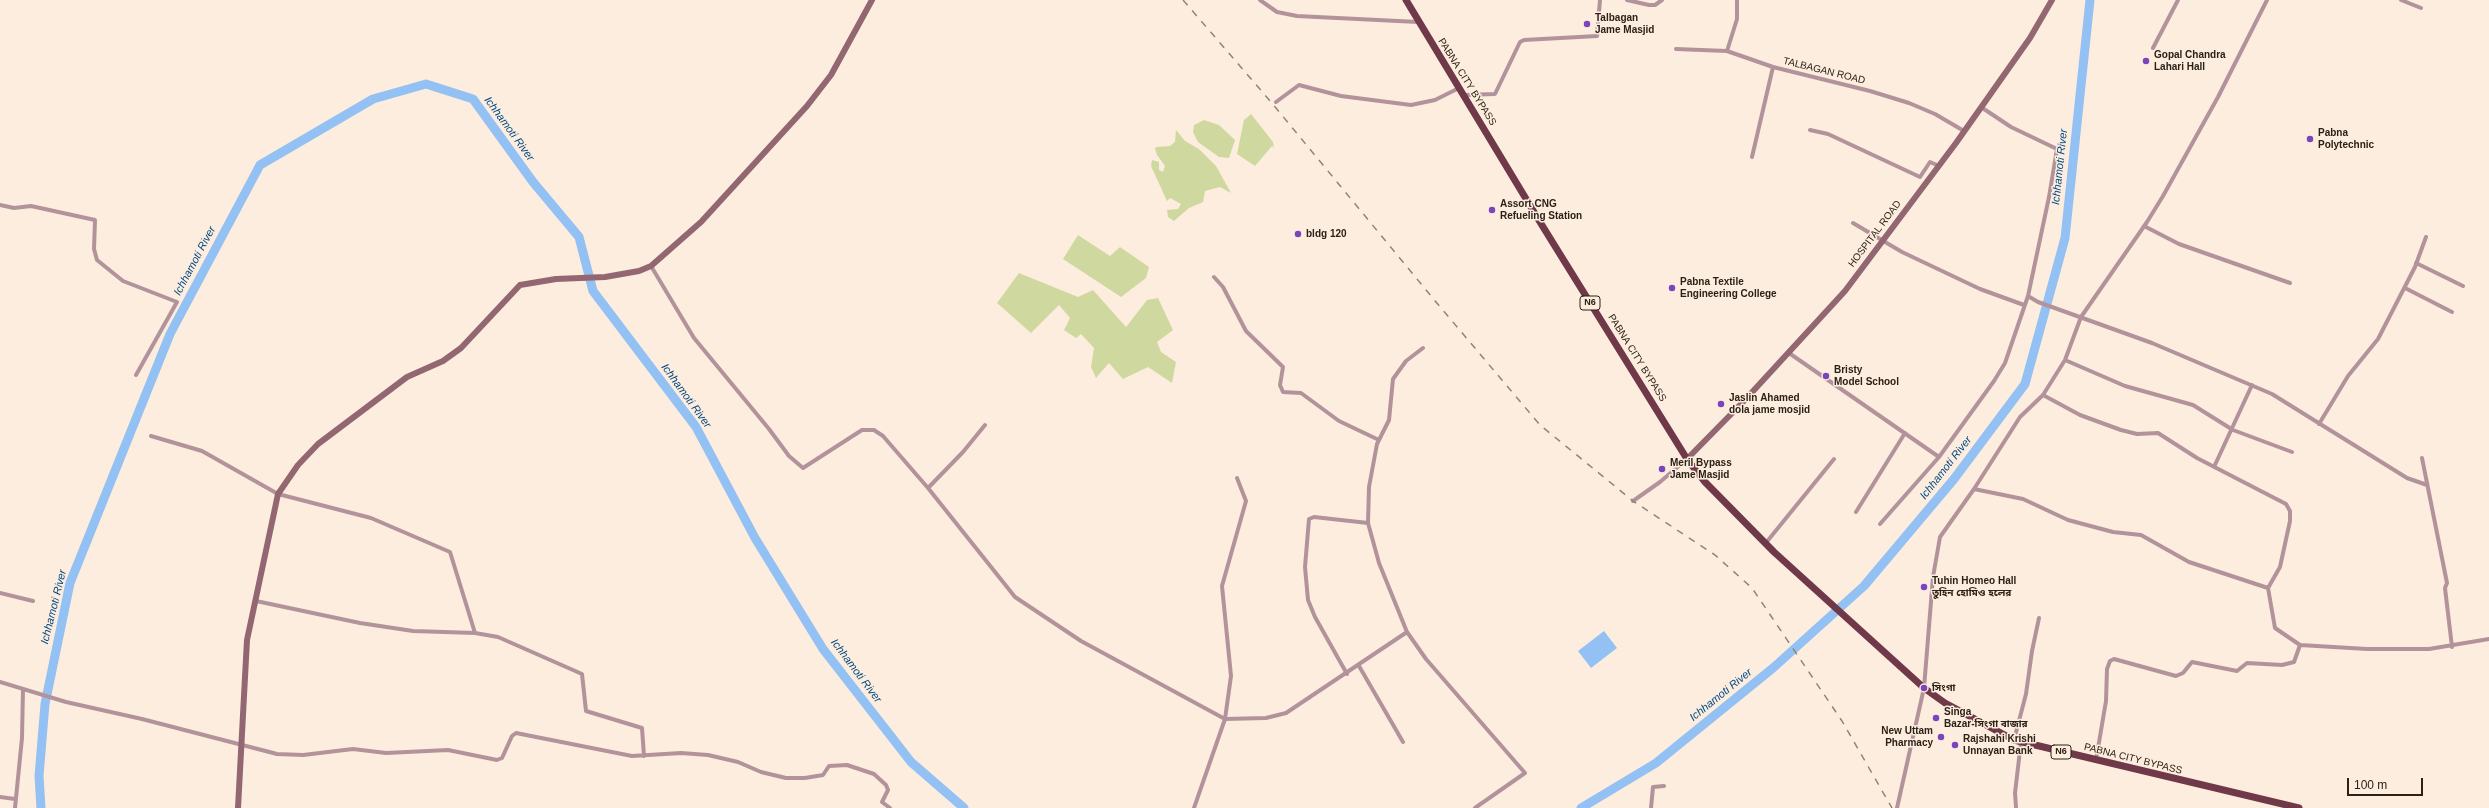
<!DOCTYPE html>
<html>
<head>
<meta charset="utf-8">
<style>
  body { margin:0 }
  #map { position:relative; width:2489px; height:808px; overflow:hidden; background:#fdedde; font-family:Arial,sans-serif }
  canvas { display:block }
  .scale { position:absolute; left:2347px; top:778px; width:76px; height:18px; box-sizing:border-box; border:2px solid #2b2117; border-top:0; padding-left:5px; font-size:12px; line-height:14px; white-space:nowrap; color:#2b2117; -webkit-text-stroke:3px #fdedde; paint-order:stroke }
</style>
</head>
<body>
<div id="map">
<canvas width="2489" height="808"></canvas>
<div class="scale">100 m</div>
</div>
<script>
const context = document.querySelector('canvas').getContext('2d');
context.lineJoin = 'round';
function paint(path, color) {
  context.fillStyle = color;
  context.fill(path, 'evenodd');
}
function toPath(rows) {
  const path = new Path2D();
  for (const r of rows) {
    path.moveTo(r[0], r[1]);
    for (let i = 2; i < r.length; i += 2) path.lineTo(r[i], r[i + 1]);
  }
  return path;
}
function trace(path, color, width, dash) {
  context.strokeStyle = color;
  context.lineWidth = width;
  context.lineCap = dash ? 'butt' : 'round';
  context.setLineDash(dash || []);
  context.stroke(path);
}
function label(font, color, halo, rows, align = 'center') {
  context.font = font + ' Arial,"Noto Sans Bengali",sans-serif';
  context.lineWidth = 3;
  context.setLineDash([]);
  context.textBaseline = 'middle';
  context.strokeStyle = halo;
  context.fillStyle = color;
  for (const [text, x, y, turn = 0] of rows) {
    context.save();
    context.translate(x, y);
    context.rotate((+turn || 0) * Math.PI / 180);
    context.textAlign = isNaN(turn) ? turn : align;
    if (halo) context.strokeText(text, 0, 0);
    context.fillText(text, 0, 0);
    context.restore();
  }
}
const green = toPath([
  [1251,114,1273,142,1274,148,1272,146,1255,166,1237,154,1244,120],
  [1204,120,1219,125,1235,140,1229,158,1219,157,1198,142,1193,132,1194,125],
  [1176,130,1185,141,1199,149,1216,166,1231,193,1220,187,1205,191,1203,202,1189,208,1174,221,1168,217,1167,210,1178,209,1181,204,1170,198,1167,201,1151,166,1152,160,1159,162,1159,170,1163,172,1165,166,1157,155,1155,149,1156,147,1170,146,1175,142],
  [1078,235,1110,256,1120,247,1149,267,1146,278,1121,297,1063,259],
  [1019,273,1078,297,1093,290,1126,327,1147,300,1158,298,1173,330,1157,342,1161,352,1176,362,1172,383,1148,367,1123,379,1109,363,1096,378,1091,367,1094,348,1081,334,1076,338,1064,330,1070,318,1059,305,1031,333,997,303]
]);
const water = toPath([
  [1604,631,1617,648,1591,668,1578,651]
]);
const river = toPath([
  [41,808,39,776,45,704,70,583,170,334,260,165,373,99,426,84,473,99,533,182,579,237,593,291,696,427,755,538,823,649,911,762,964,808],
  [1581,808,1656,763,1773,668,1864,586,1954,479,2025,384,2065,238,2090,0]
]);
const minor = toPath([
  [1260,0,1277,12,1297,16,1418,22],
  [1627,0,1649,5,1655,5,1662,0],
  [1737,0,1737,19,1727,51,1773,67,1870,91,1909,103,1935,114,1964,131],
  [2401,0,2421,8],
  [2153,48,2178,0],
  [1676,49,1727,51],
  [1465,95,1495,94,1520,42,1524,40,1597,36,1600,0],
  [1276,102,1299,85,1341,96,1411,105,1435,100,1459,88],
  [1810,130,1828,134,1920,177,1930,162,1939,166],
  [1752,157,1773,67],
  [0,205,14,208,31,206,95,220,94,249,97,260,123,281,177,302,136,375],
  [1853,223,1902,252,1980,289,2024,305],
  [2144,226,2179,244,2290,283],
  [2416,263,2463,286],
  [651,266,694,338,769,429,789,456,803,468,862,430,874,430,883,436,928,488,1015,597,1081,641,1225,719,1266,718,1286,713,1407,632],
  [1214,277,1223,287,1246,331,1283,367,1280,385,1283,392,1301,393,1339,421,1379,440],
  [2405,288,2452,312],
  [2028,296,2038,302,2152,343,2272,394,2407,478,2427,485],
  [1423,348,1406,361,1393,379,1389,420,1377,444,1369,487,1368,523,1379,563,1407,632,1426,659,1525,773,1475,808],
  [1789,353,1939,457],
  [2065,360,2125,386,2193,405,2233,430,2292,452],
  [2043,395,2080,415,2121,430,2137,434,2158,433,2197,458,2286,504,2290,511,2290,521,2280,567,2268,588,2275,628,2300,645,2367,649,2429,649,2489,639],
  [2319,424,2348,376,2378,339,2415,267,2426,237],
  [151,436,202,451,278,494,371,518,450,552,475,633],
  [2422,458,2447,583,2445,588,2452,647],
  [2214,467,2252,385],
  [928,488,963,452,985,425],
  [1974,489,2023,499,2068,520,2113,532,2141,535,2189,562,2268,588],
  [1633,501,1660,482,1687,459],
  [1856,512,1905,433],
  [1880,524,1939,457,1994,381,2005,363,2028,296,2049,197,2057,149,2011,127,1981,107],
  [1765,544,1834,459],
  [0,593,33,601],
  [256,601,360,623,413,631,475,633,498,637,582,674,586,711,642,728,644,756],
  [1359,666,1403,742],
  [1347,674,1315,617,1308,600,1305,567,1309,519,1314,517,1368,523],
  [0,682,66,702,142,719,277,754,303,755,353,749,386,753,448,750,497,760,502,758,512,736,516,733,632,756,681,753,708,755,738,762,761,772,786,778,805,778,823,775,829,766,847,765,874,774,886,785,888,790,882,802,890,808],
  [2014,740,2026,694,2032,651,2039,618],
  [2096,760,2106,701,2107,669,2110,661,2114,659,2176,676,2183,673,2192,662,2237,671,2247,663,2282,665,2294,662,2300,645],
  [0,797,15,799],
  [2016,807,2015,793,2021,742],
  [15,808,22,738,23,689],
  [1194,808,1225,719,1231,676,1222,586,1246,501,1237,478],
  [1651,808,1653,787,1664,786],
  [1897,808,1924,688,1933,577,1940,537,1974,489,2020,417,2043,395,2065,360,2081,317,2147,222,2163,196,2218,97,2267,0]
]);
const secondary = toPath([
  [1687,459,1744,401,1845,291,1956,143,2030,38,2052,0],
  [238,808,247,640,278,494,298,465,318,444,407,377,443,361,461,348,520,285,556,279,605,277,639,271,651,266,701,222,807,106,831,75,872,0]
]);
const trunk = toPath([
  [1406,0,1540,222,1687,459,1705,482,1774,552,1924,688,1945,703,2014,740,2299,808]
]);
const rail = toPath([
  [1183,0,1271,102,1436,302,1540,425,1633,501,1715,555,1752,588,1842,721,1892,808]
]);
const markers = [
  [1587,24,4,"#7945bc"],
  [2146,61,4,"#7945bc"],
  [2310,139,4,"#7945bc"],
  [1492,210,4,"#7945bc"],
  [1298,234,4,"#7945bc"],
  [1672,288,4,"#7945bc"],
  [1826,376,4,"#7945bc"],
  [1721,404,4,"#7945bc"],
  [1662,469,4,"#7945bc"],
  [1924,587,4,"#7945bc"],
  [1924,688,4,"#7945bc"],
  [1936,718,4,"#7945bc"],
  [1941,737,4,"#7945bc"],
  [1955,745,4,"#7945bc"]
];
const shields = [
  [1590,303,20],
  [2061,752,20]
];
const shieldNames = [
  ["N6",1590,303],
  ["N6",2061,752]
];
const poiNames = [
  ["Talbagan",1595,18],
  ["Jame Masjid",1595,30],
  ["Gopal Chandra",2154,55],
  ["Lahari Hall",2154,67],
  ["Pabna",2318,133],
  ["Polytechnic",2318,145],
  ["Assort CNG",1500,204],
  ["Refueling Station",1500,216],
  ["bldg 120",1306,234],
  ["Pabna Textile",1680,282],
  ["Engineering College",1680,294],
  ["Bristy",1834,370],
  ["Model School",1834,382],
  ["Jaslin Ahamed",1729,398],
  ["dola jame mosjid",1729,410],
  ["Meril Bypass",1670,463],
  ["Jame Masjid",1670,475],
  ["Tuhin Homeo Hall",1932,581],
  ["তুহিন হোমিও হলের",1932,593],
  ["সিংগা",1932,688],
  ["Singa",1944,712],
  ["Bazar-সিংগা বাজার",1944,724],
  ["New Uttam",1933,731,"right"],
  ["Pharmacy",1933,743,"right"],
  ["Rajshahi Krishi",1963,739],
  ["Unnayan Bank",1963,751]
];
const streetNames = [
  ["TALBAGAN ROAD",1824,71,14],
  ["PABNA CITY BYPASS",1467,82,58],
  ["HOSPITAL ROAD",1875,234,-53],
  ["PABNA CITY BYPASS",1637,358,58],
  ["PABNA CITY BYPASS",2133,759,14]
];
const waterNames = [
  ["Ichhamoti River",509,129,54],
  ["Ichhamoti River",2060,167,-84],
  ["Ichhamoti River",195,261,-62],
  ["Ichhamoti River",686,396,54],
  ["Ichhamoti River",1946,468,-52],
  ["Ichhamoti River",54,607,-76],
  ["Ichhamoti River",856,671,53],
  ["Ichhamoti River",1721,695,-39]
];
paint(green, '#cfd99f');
paint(water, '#93c1f4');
trace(river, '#93c1f4', 9);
trace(minor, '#b3939b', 4);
trace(secondary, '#936772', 6);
trace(trunk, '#70394a', 7);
trace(rail, '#918477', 1.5, [7, 7]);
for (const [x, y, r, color] of markers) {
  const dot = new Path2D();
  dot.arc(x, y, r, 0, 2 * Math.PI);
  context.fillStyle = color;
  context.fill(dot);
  trace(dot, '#fdedde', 1.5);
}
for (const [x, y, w] of shields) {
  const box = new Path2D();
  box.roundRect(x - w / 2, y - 7, w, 14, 3);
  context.fillStyle = '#fdedde';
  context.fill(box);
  trace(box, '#2b2117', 1);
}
label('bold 9px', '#2b2117', null, shieldNames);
label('bold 10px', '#2b2117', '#fdedde', poiNames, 'left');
label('10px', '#2b2117', '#fdedde', streetNames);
label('italic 11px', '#024a85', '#fdedde', waterNames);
</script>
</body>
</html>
